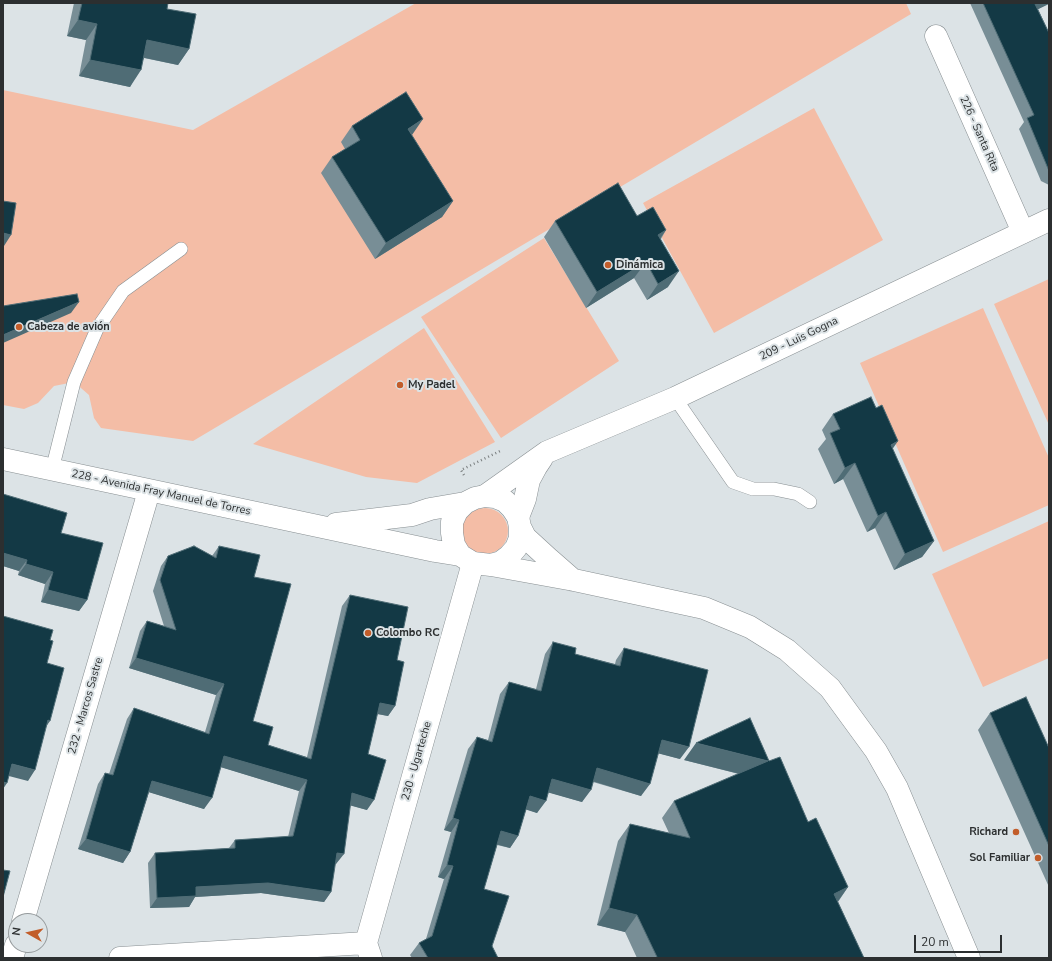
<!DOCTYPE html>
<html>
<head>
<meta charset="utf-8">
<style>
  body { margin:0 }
  #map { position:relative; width:1052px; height:961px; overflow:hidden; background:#dce3e6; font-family:"Nunito Sans",sans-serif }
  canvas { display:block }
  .frame { position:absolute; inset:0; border:4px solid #2c2f30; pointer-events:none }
  .north { position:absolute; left:8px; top:913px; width:40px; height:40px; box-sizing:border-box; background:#dce3e6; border:1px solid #969b9d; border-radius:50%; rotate:278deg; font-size:11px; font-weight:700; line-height:16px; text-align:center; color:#2c2f30 }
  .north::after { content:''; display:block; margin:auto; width:14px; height:18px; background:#c25d2a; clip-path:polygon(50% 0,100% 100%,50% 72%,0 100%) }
  .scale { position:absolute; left:914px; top:935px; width:88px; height:18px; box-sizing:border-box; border:2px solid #2c2f30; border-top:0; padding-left:5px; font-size:12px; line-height:14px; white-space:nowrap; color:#2c2f30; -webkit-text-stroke:3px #dce3e6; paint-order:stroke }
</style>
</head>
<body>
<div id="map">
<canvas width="1052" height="961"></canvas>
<div class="frame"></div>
<div class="north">N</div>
<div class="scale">20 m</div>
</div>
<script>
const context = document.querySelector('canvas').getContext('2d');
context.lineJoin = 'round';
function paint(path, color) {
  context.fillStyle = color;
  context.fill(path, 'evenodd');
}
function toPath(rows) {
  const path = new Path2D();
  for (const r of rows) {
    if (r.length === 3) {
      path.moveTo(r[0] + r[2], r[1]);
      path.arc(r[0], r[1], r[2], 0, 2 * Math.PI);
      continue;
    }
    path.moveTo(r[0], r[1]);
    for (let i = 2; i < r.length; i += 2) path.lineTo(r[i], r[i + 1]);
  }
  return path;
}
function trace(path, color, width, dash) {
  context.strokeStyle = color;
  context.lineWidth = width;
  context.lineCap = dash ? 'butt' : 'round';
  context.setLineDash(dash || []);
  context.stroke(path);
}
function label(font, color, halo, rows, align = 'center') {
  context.font = font + ' "Nunito Sans",sans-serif';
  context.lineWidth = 4;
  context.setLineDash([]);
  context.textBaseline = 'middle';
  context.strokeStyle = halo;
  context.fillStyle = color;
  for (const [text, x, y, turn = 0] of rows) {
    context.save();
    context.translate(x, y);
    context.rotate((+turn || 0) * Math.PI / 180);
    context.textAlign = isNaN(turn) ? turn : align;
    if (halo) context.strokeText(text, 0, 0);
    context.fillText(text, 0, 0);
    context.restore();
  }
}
const green = toPath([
  [416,3,906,3,911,14,193,441,101,428,94,418,89,395,74,382,54,386,38,403,24,409,3,405,3,90,193,130],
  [814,108,883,240,714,333,643,203],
  [544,238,619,361,501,438,421,317],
  [1049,279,1049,425,994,304],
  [983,308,1049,458,1049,505,943,552,860,363],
  [424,328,495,442,417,483,366,477,253,444],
  [485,531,23],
  [1049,521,1049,658,983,687,932,574]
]);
const path = toPath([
  [464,475,461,470,500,451]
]);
const service = toPath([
  [675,398,733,482,753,489,774,489,798,494,810,502],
  [52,470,74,382,97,329,123,291,181,249]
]);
const minor = toPath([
  [936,36,1023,232],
  [23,921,149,491],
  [12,958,16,945],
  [120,958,366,943],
  [371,958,366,943,473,563]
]);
const tertiary = toPath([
  [485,496,547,452,675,398,1049,220],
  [518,517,525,499,529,480,536,467,542,458]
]);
const secondary = toPath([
  [3,459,435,551,460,555],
  [336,524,412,515,430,509,465,503],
  [520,527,525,537,549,559,573,580],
  [491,565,501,562,509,556,516,548,520,538,520,527,518,517,512,508,505,501,495,497,485,496,475,498,465,503,457,511,452,522,452,533,454,545,460,555,473,563,491,565,574,580,704,608,750,627,787,650,830,688,876,751,897,788,969,958]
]);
const wall = toPath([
  [74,3,168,3,167,9,189,49,178,65,144,58,130,87,79,76,86,40,67,36],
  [970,3,1049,3,1038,9,1049,33,1049,185,1041,181,1019,129,1024,122],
  [352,126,453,201,442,217,375,259,321,173,332,157,345,149,341,142],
  [637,216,666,230,661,239,668,287,647,300,634,278,586,308,544,237,555,221],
  [833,414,893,450,934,541,922,557,894,570,875,528,867,532,843,479,834,484,818,449,826,439,822,430],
  [3,494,61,533,87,600,79,611,41,602,45,584,18,575,19,571,3,566],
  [219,546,254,577,253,721,268,745,307,757,342,606,350,595,397,660,395,706,388,716,377,714,368,754,367,810,350,805,336,864,335,864,331,892,324,902,261,893,195,897,189,907,150,908,148,863,155,853,229,848,235,840,288,837,299,791,221,767,204,809,149,792,130,852,123,863,78,849,98,784,105,773,109,774,127,719,134,708,205,732,216,695,129,668,140,631,147,621,164,626,153,591,161,566,168,556,212,556],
  [553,642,575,654,615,664,616,660,624,648,680,759,658,753,641,796,593,782,582,802,548,792,537,813,526,809,518,836,510,848,497,845,484,889,492,946,498,958,412,958,410,955,419,943,426,939,444,879,438,877,451,832,444,830,468,749,477,737,488,740,500,694,509,682,536,689,545,654],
  [990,713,1049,748,1049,887,978,730],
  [684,760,769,761,808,822,848,887,838,902,864,958,637,958,625,932,597,925,618,841,630,824,669,833,662,818,674,801,739,774]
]);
const shadedWall = toPath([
  [1036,3,1049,3,1049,4,1028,14,1035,4],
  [78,20,97,24,86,40,67,36],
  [147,40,189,49,178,65,136,56],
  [90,60,141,70,130,87,79,76],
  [423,119,412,135,408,129],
  [453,201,442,217,375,259,386,243],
  [666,230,655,246,658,235],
  [3,233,11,235,4,246,3,246],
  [646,262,634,278,586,308,597,292],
  [679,271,668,287,647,300,658,284],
  [79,302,71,313,3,343,3,335],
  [898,441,887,457,891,445],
  [855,463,843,479,834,484,845,468],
  [886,512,875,528,867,532,878,516],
  [934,541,922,557,894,570,905,554],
  [3,553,27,560,19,571,3,566],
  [26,564,53,572,45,584,18,575],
  [48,590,87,600,79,611,41,602],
  [136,658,224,684,216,695,129,668],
  [380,703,395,706,388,716,373,713],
  [48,720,50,721,43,731],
  [662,740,689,747,680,759,653,752],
  [696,743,768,761,756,778,684,760],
  [224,756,307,780,299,791,217,766],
  [12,764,35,770,28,781,5,775],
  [597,768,650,784,641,796,589,780],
  [552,779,591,790,582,802,543,791],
  [152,781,212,798,204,809,145,791],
  [3,782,7,783,3,789],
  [352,793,374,800,367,810,345,804],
  [530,796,546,801,537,813,521,808],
  [453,818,459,820,451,832,444,830],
  [501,831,518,836,510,848,492,843],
  [86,839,130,852,123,863,78,849],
  [337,853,344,854,336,864,329,863],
  [447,865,453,866,444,879,438,877],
  [268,883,331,892,324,902,261,893,195,897,189,907,150,908,157,898,196,887],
  [848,887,836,904,834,894],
  [609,908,637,915,625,932,597,925]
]);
const building = toPath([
  [82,3,168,3,167,9,196,14,189,49,147,40,141,70,90,60,97,24,78,20,82,3],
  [983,3,1036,3,1035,4,1049,33,1049,171,1027,118,1034,115,983,3],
  [406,92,423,119,408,129,453,201,386,243,332,157,360,140,352,126,406,92],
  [618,183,637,216,653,207,666,230,658,235,679,271,658,284,646,262,597,292,555,221,618,183],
  [3,201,16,203,11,235,3,233,3,201],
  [77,294,79,302,3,335,3,306,77,294],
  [871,397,876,408,882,405,898,441,891,445,934,541,905,554,886,512,878,516,855,463,845,468,830,433,840,429,833,414,871,397],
  [3,494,67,513,61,533,103,543,87,600,48,590,53,572,26,564,27,560,3,553,3,494],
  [194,546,216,558,219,546,260,555,254,577,291,584,253,721,273,727,268,745,311,759,350,595,408,607,397,660,404,662,395,706,380,703,368,754,386,760,374,800,352,793,344,854,337,853,331,892,268,883,196,887,196,896,157,898,155,853,235,848,235,840,293,836,307,780,224,756,212,798,152,781,130,852,86,839,105,773,113,775,134,708,209,734,224,684,136,658,147,621,176,630,160,580,168,556,194,546],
  [3,616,53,630,50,640,53,641,47,663,64,668,50,721,48,720,35,770,12,764,7,783,3,782,3,616],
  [553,642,576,648,575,654,620,666,624,648,708,670,689,747,662,740,650,784,597,768,591,790,552,779,546,801,530,796,518,836,501,831,484,889,509,896,492,946,498,958,428,958,419,943,432,936,453,866,447,865,459,820,453,818,477,737,492,742,509,682,541,691,553,642],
  [1026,697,1049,748,1049,846,990,713,1026,697],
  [750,718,769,761,780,757,808,822,816,818,848,887,834,894,864,958,656,958,657,957,637,915,609,908,630,824,690,838,674,801,768,761,696,743,750,718],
  [3,870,10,871,3,897,3,870]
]);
const markers = [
  [608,265,4,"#c25d2a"],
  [19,327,4,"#c25d2a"],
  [400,385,4,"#c25d2a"],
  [368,633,4,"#c25d2a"],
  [1016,832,4,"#c25d2a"],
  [1038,858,4,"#c25d2a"]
];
const streetNames = [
  ["226 - Santa Rita",979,134,66],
  ["209 - Luis Gogna",799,339,-26],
  ["228 - Avenida Fray Manuel de Torres",161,493,12],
  ["232 - Marcos Sastre",86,706,-74],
  ["230 - Ugarteche",417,761,-74]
];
const poiNames = [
  ["Dinámica",616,265],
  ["Cabeza de avión",27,327],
  ["My Padel",408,385],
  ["Colombo RC",376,633],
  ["Richard",1008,832,"right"],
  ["Sol Familiar",1030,858,"right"]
];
paint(green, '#f4bda6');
trace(service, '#888f92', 14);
trace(minor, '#888f92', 23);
trace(tertiary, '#888f92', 23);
trace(secondary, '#888f92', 23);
trace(path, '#7c8182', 2.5, [1, 3]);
trace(service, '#fff', 13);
trace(minor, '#fff', 22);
trace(tertiary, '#fff', 22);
trace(secondary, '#fff', 22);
paint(wall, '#788e96');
paint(shadedWall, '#4f6c75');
paint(building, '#133945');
trace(building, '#4f6c75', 1);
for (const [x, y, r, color] of markers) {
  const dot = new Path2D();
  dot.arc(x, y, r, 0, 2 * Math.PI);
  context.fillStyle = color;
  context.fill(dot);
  trace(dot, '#dce3e6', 1.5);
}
label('11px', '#2c2f30', '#dce3e6', streetNames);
label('bold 11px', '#2c2f30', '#dce3e6', poiNames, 'left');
</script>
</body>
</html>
